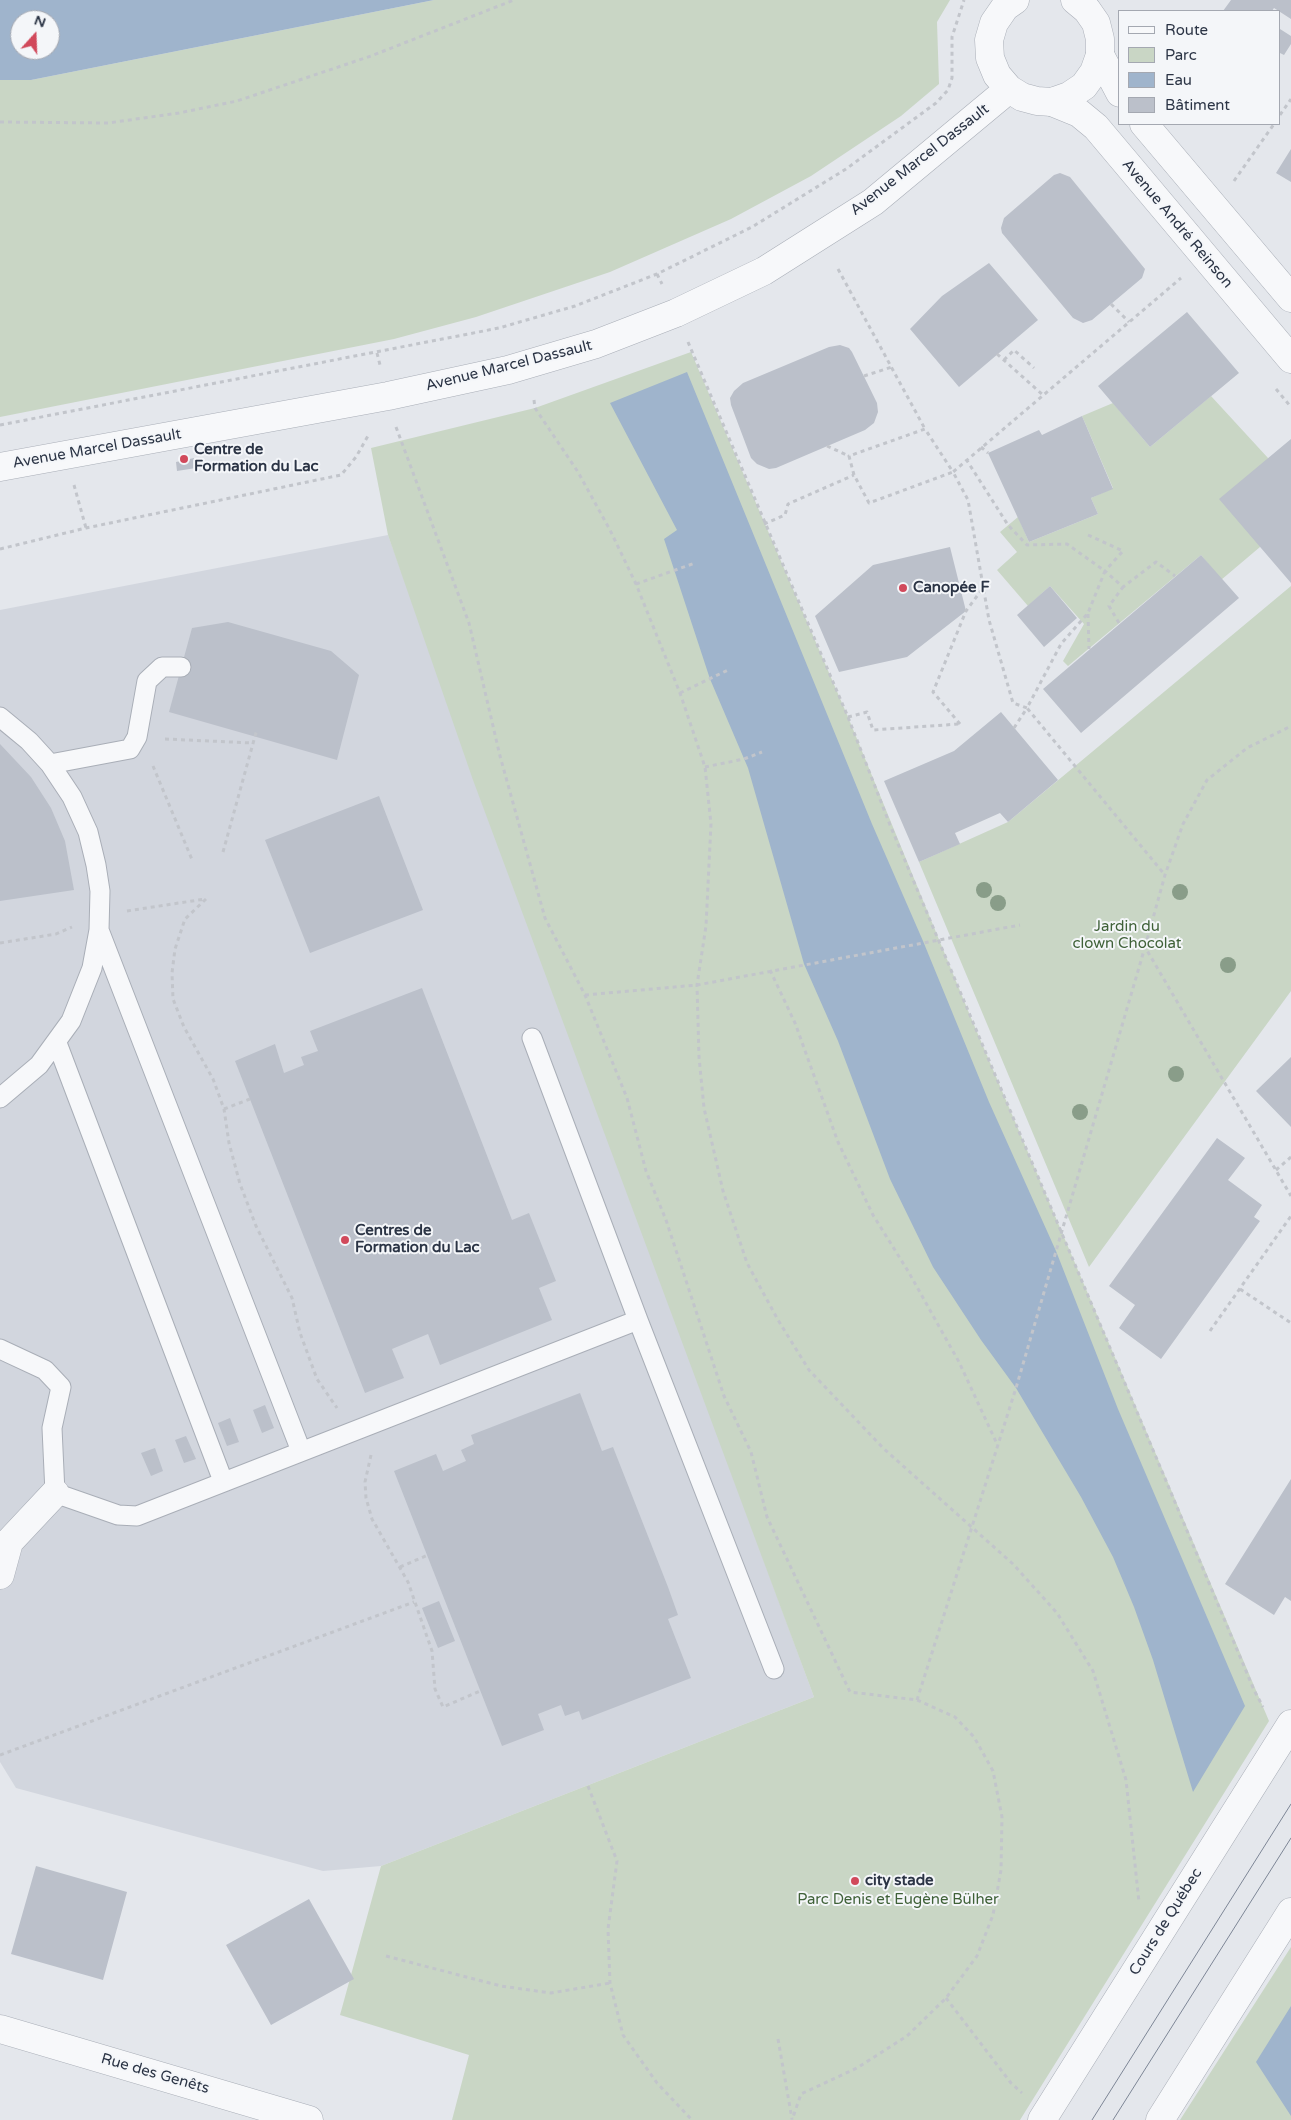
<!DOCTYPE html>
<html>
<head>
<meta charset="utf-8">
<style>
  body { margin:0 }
  #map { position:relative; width:1291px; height:2120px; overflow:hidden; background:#e4e7ec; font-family:"Varela Round",sans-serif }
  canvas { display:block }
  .legend { position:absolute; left:1118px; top:10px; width:162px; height:115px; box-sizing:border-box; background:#f4f6f9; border:1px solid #a4a8b1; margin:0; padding:6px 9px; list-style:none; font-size:15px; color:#2b3445 }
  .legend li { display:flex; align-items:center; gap:10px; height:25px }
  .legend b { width:25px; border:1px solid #a4a8b1 }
  .north { position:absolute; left:10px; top:10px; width:50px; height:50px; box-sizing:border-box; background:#f4f6f9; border:1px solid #a4a8b1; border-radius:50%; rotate:20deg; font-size:14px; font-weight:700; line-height:20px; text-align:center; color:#2b3445 }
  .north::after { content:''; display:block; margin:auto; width:18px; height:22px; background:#d1495b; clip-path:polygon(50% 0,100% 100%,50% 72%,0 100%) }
</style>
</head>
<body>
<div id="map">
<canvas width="1291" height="2120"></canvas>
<ul class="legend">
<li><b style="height:6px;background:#f7f8fa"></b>Route</li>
<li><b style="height:14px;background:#c9d6c5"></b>Parc</li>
<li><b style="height:14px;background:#9fb4cc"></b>Eau</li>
<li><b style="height:14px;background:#bbc0ca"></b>Bâtiment</li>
</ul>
<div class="north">N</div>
</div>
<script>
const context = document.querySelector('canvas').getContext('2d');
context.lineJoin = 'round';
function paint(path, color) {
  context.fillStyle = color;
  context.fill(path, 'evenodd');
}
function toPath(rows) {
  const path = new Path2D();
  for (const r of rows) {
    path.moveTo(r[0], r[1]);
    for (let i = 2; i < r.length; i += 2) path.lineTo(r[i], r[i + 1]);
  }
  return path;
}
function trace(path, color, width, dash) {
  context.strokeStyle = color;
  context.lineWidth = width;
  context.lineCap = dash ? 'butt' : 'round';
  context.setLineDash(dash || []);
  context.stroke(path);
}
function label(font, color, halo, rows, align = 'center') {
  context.font = font + ' "Varela Round",sans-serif';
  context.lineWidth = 4;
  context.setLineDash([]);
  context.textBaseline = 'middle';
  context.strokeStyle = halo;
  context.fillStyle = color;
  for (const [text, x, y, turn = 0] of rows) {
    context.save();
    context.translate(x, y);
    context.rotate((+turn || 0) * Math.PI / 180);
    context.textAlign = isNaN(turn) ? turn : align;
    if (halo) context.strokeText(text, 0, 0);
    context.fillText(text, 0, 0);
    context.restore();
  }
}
const built = toPath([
  [388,535,814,1697,381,1866,323,1871,16,1788,0,1762,0,610]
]);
const green = toPath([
  [434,0,950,0,937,22,939,84,901,116,811,176,731,219,610,272,476,317,394,339,0,417,0,80,31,80],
  [691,352,848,717,969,1013,1269,1721,1020,2120,452,2120,469,2055,340,2015,381,1866,814,1697,473,780,388,535,371,448,535,408],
  [1211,396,1268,458,1260,547,1221,580,1201,555,1068,666,1063,661,1084,624,1050,586,1028,606,997,570,1017,552,1000,532,1018,517,1029,542,1098,514,1091,498,1113,488,1082,416,1113,403,1150,447],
  [1291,586,1291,991,1089,1267,919,862,1008,822],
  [1291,1947,1291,2120,1180,2120]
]);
const water = toPath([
  [0,0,434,0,31,80,0,80],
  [20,20,50,20,50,50,20,50],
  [687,372,872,824,923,941,989,1102,1056,1251,1118,1409,1245,1706,1193,1792,1153,1660,1134,1607,1113,1557,1081,1497,1016,1388,981,1340,933,1267,890,1179,838,1041,804,964,748,768,710,679,664,539,677,530,610,403],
  [1291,2006,1291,2116,1256,2062]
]);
const building = toPath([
  [1231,0,1291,0,1291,19,1274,8,1272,11,1223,11],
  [1280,29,1291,36,1291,44,1284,55,1280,53],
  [1291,149,1291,182,1276,173],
  [1060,173,1070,177,1145,269,1142,278,1092,320,1083,323,1073,318,1002,233,1001,228,1004,218,1054,175],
  [989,263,1038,320,959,387,910,329,942,296],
  [1187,312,1239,373,1150,447,1098,386],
  [840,345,849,348,852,352,877,403,878,412,874,423,865,430,776,468,769,469,757,464,751,458,731,405,730,398,734,391,743,383,829,347],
  [1082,416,1113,489,1091,498,1098,514,1029,542,988,453,1039,430,1042,435],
  [1291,439,1291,583,1219,499],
  [194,458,196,468,177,471,176,462],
  [950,547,966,611,907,657,839,672,815,616,873,565],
  [1201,555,1239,598,1081,733,1043,689],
  [1050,586,1077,618,1044,647,1017,615],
  [228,622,331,651,359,675,337,760,169,712,192,628],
  [1001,712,1058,780,1008,822,1000,813,955,833,960,844,919,862,884,781,954,751],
  [0,744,31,777,51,808,65,841,74,890,0,901],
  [379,796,423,910,310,953,265,840],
  [422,988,512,1220,529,1213,556,1281,539,1288,552,1320,440,1365,428,1334,392,1349,404,1378,365,1393,235,1061,275,1044,284,1073,304,1065,301,1057,318,1051,310,1031],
  [1291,1057,1291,1127,1256,1091],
  [1217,1138,1245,1158,1228,1180,1262,1205,1254,1217,1260,1221,1161,1359,1119,1328,1135,1305,1109,1286],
  [580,1393,602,1451,613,1447,668,1587,678,1615,668,1619,691,1678,582,1720,579,1711,565,1716,561,1705,538,1714,544,1730,502,1746,394,1471,436,1454,443,1471,466,1461,461,1450,474,1444,471,1435],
  [265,1405,274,1428,262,1433,253,1410],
  [230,1418,239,1442,227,1446,218,1423],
  [186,1436,196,1459,184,1463,175,1440],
  [155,1448,163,1471,151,1476,141,1453],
  [1291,1479,1291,1601,1285,1597,1274,1615,1225,1584],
  [439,1601,455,1641,438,1648,422,1608],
  [36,1866,127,1892,103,1980,11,1954],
  [309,1899,354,1979,271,2025,226,1945]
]);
const path = toPath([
  [1280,115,1291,99],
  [0,122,108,123,179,113,237,101,371,56,514,0],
  [1234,181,1274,124],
  [838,269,925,429],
  [657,274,662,284],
  [1111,304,1129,322],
  [688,342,848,717,890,825,1254,1690,1263,1707],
  [377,353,380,365],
  [997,354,1043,395],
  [1004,360,1014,350,1034,368],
  [864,376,892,367],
  [1276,389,1291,407],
  [534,400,535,408,578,472,610,530,636,584,680,693,705,767,711,824,706,926,697,985,699,1057,704,1108,723,1191,747,1263,778,1320,809,1370,883,1448,1013,1564,1057,1613,1093,1671,1126,1780,1139,1902],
  [0,425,499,328,575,306,657,274,752,227,846,169,936,103,948,90,952,78,952,37,964,0],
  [396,427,469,623,500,756,545,918,585,995,627,1098,646,1171,666,1220,724,1396,751,1452,767,1517,850,1692,917,1700,955,1717,974,1737,993,1771,1002,1817,1001,1870,993,1915,977,1956,946,1998,907,2036,857,2068,801,2094,792,2120],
  [827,446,849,456],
  [981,447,988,453],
  [966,459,1008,525,1027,545,1067,544,1105,571,1088,613,1061,644,1027,708,1165,875],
  [74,485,86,528],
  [764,524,785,515,788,504,854,475],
  [1088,535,1123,551,1105,571,1123,587,1156,562,1175,576],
  [0,549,86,528,341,475,356,457,369,434],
  [636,584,695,563],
  [1088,614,1089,649],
  [1119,623,1109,606,1123,587],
  [680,693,728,670],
  [848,717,867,712,873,730,959,724],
  [960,724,933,692,966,611,983,588],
  [1014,728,1027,708,1013,703,989,620,968,500,953,472,869,503,854,475,849,456,925,429,953,472,1181,278],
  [165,739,253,743],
  [153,766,193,862],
  [705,767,744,759,762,752],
  [223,852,257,729],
  [206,899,185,919,175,949,172,973,173,999,184,1027,213,1079,224,1109,229,1143,240,1184,256,1226,292,1298,300,1333,317,1379,337,1408],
  [127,911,205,899],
  [0,943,56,934,72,927],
  [1145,947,1165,875,1183,824,1207,780,1247,748,1291,726],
  [770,970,795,1023,838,1142,873,1215,908,1271,959,1362,998,1446],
  [585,995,697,985,1020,925],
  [224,1109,250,1099],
  [1276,1170,1291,1157],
  [1240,1289,1291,1323],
  [1210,1331,1291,1216],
  [371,1455,365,1482,366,1498,372,1519,408,1582,432,1651,435,1689,443,1707,480,1691],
  [400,1567,428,1555],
  [917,1700,1016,1388,1145,947,1291,1196],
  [0,1755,414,1602],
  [588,1786,617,1861,608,1929,610,1983,623,2035,657,2083,692,2120],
  [386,1956,501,1986,551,1993,610,1983],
  [946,1998,1011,2083,1022,2093],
  [778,2039,792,2119]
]);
const service = toPath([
  [0,717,29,741,50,764,72,797,88,832,96,865,100,891,99,930,92,968,71,1021,39,1065,0,1098],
  [50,764,130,749,137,737,147,681,162,667,181,667],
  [99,930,301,1451],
  [532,1038,638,1320,774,1669],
  [57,1043,223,1481],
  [0,1349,45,1370,61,1387,52,1428,55,1493,118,1515,137,1516,638,1320]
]);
const minor = toPath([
  [1100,55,1120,93],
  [1052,102,1079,113,1096,127,1291,359],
  [1144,124,1291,298],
  [0,1575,9,1542,55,1493],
  [0,2029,309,2120],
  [1042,2120,1291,1724],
  [1160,2120,1291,1912]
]);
const tertiary = toPath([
  [1015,0,1005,7,994,23,989,40,990,58,997,75,1009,89,1022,97,1037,101,1052,102,1069,96,1084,86,1094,72,1100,55,1100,39,1096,23,1087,10,1075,0],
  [0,467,388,396,508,370,596,344,676,313,764,271,873,202,1009,89]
]);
const tram = toPath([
  [1092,2120,1291,1804],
  [1113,2120,1291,1838]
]);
const trees = [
  [984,890],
  [1180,892],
  [998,903],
  [1228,965],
  [1176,1074],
  [1080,1112]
];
const markers = [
  [184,459,5,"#d1495b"],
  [903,588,5,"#d1495b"],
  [345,1240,5,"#d1495b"],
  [855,1881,5,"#d1495b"]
];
const streetNames = [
  ["Avenue Marcel Dassault",920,160,-38],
  ["Avenue André Reinson",1177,224,50],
  ["Avenue Marcel Dassault",509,366,-14],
  ["Avenue Marcel Dassault",97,449,-10],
  ["Cours de Québec",1166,1922,-58],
  ["Rue des Genêts",155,2074,16]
];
const poiNames = [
  ["Centre de",194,450],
  ["Formation du Lac",194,467],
  ["Canopée F",913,588],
  ["Centres de",355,1231],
  ["Formation du Lac",355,1248],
  ["city stade",865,1881]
];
const parkNames = [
  ["Jardin du",1127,927],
  ["clown Chocolat",1127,944],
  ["Parc Denis et Eugène Bülher",898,1900]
];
paint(built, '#d2d6de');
paint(green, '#c9d6c5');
paint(water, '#9fb4cc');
paint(building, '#bbc0ca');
trace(service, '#a9aeb7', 21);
trace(minor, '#a9aeb7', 29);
trace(tertiary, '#a9aeb7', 29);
trace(path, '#c2c5cb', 3, [4, 4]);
trace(service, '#f7f8fa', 19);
trace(minor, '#f7f8fa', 28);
trace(tertiary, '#f7f8fa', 28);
trace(tram, '#7d8696', 1);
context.fillStyle = '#899d89';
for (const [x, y] of trees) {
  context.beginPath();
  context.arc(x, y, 8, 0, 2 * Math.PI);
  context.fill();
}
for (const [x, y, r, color] of markers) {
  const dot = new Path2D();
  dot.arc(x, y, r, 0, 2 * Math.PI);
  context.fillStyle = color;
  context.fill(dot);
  trace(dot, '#f4f6f9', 2);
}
label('15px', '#2b3445', '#f4f6f9', streetNames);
label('bold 15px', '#2b3445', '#f4f6f9', poiNames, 'left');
label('15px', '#3f6138', '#f4f6f9', parkNames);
</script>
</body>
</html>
